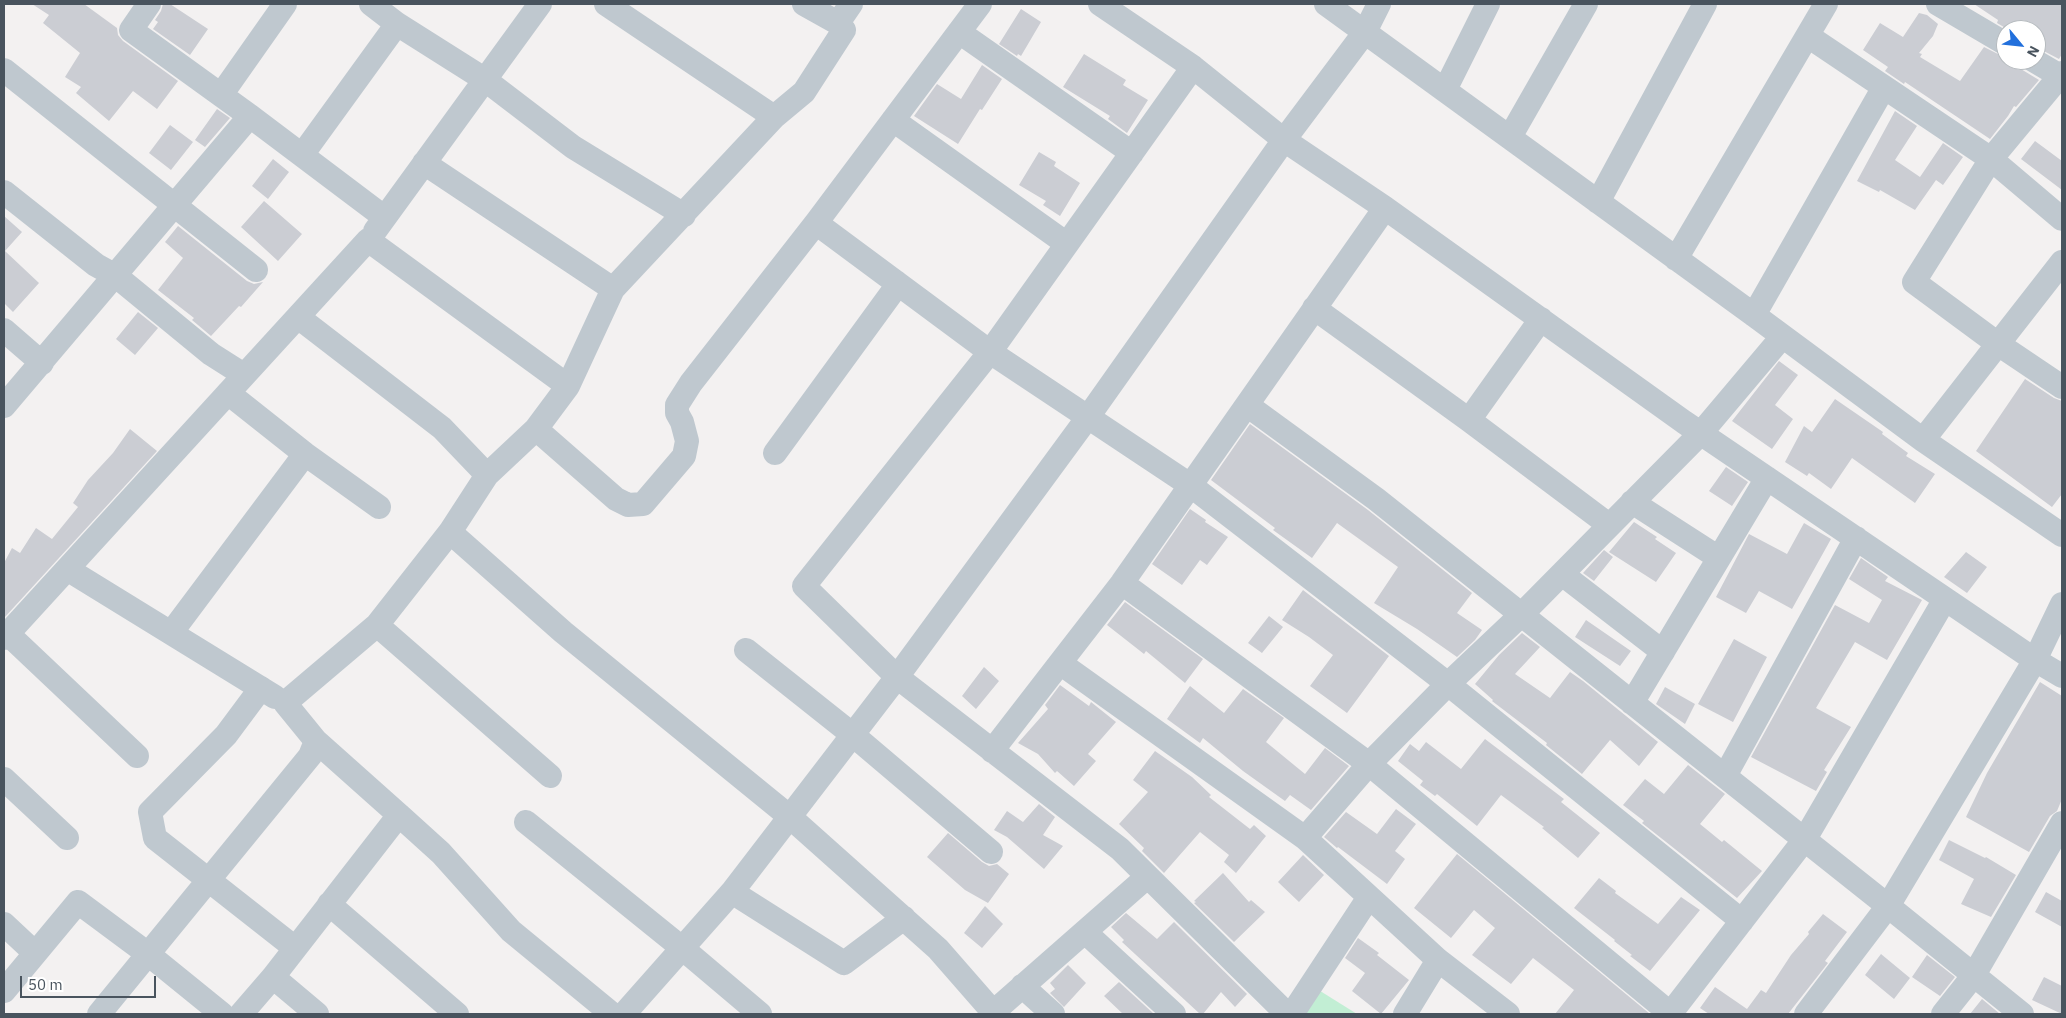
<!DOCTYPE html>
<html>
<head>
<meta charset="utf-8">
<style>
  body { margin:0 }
  #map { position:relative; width:2066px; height:1018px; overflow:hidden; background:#f3f1f1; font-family:"IBM Plex Sans",sans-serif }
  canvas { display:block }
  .frame { position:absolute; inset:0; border:5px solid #49545e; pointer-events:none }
  .north { position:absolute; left:1996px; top:20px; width:50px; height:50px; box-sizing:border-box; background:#fff; border:1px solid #b6bbbf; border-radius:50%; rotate:118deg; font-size:14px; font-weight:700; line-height:20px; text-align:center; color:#49545e }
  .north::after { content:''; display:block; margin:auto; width:18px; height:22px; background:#2270dc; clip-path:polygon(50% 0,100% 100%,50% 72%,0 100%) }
  .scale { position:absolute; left:20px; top:976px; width:136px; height:22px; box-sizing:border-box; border:2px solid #49545e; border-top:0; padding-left:6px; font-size:15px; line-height:18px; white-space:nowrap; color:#49545e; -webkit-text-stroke:4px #fff; paint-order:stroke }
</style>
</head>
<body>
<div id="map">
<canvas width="2066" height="1018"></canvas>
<div class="frame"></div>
<div class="north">N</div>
<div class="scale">50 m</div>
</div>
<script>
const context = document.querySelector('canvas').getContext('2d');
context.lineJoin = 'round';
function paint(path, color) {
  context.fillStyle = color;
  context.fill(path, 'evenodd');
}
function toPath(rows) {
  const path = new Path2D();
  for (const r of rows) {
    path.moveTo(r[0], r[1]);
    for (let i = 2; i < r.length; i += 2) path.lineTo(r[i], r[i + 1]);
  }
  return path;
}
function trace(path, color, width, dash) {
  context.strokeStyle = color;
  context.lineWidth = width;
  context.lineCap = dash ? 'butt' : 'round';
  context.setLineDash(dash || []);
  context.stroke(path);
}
const green = toPath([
  [1317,989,1357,1014,1301,1014]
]);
const building = toPath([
  [32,4,84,4,117,28,118,35,123,41,178,81,157,109,133,91,109,121,76,93,81,87,65,77,80,53,43,23,49,15],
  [163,4,170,4,208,29,190,55,153,29,158,22,155,20,161,11],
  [1974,4,2062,4,2062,54,2059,59,2036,47,2036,30,2009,30,1997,23,1998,20],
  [1021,9,1041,22,1021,56,1018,54,1017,56,999,44],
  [1919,13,1927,15,1938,24,1933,36,1919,53,1922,54,1920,57,1960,81,1984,47,2006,58,2006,60,2039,80,2016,107,2014,106,2008,116,1990,139,1905,82,1904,84,1885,71,1888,67,1863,50,1880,23,1903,37],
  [1084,54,1126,80,1123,85,1148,100,1127,133,1108,119,1110,116,1063,87],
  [982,65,1002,79,982,110,980,109,958,144,914,116,937,84,961,99],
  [217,109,230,118,205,147,195,140],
  [1895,111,1917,126,1895,160,1920,177,1943,143,1963,157,1943,185,1936,180,1915,210,1880,190,1879,192,1857,181],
  [170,125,193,142,171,170,149,153],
  [2035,141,2062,161,2062,190,2021,159],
  [1039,152,1056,162,1054,166,1080,183,1060,216,1043,205,1046,201,1019,185],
  [273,159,289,172,268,199,252,186],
  [264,201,302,234,278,261,241,227],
  [4,216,22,232,5,251,39,283,13,312,4,303],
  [178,226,247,281,254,284,263,282,241,307,239,306,211,336,192,320,194,318,158,290,183,258,165,242],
  [138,312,158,328,135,355,116,339],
  [1779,361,1798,375,1775,405,1793,419,1772,449,1732,421],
  [2025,379,2054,398,2062,401,2062,494,2052,507,1976,451],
  [1835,399,1883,432,1882,434,1908,453,1906,456,1935,474,1915,503,1852,458,1831,489,1809,473,1807,476,1785,462,1804,426,1812,432],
  [1250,424,1368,510,1472,593,1457,613,1482,630,1475,640,1457,657,1417,629,1374,603,1398,567,1337,523,1312,558,1273,530,1275,528,1211,480],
  [130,429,157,451,4,618,4,563,12,548,20,553,36,528,52,539,78,507,73,503,88,480,113,453],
  [1726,467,1748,482,1732,506,1709,491],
  [1190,509,1206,520,1205,522,1228,537,1207,565,1200,560,1182,585,1152,564],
  [1634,522,1657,537,1655,539,1676,553,1656,582,1609,552],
  [1804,523,1831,539,1792,609,1759,591,1746,613,1716,597,1749,534,1787,554],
  [1604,550,1613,557,1594,581,1583,573],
  [1966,552,1987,567,1967,593,1944,577],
  [1861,558,1888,577,1885,581,1922,600,1887,660,1855,642,1816,708,1851,727,1824,770,1827,772,1816,791,1751,757,1835,605,1869,623,1882,600,1849,579],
  [1303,590,1389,656,1347,713,1310,686,1333,655,1309,637,1282,620],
  [1125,602,1203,659,1185,683,1146,651,1144,654,1107,625],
  [1269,616,1283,627,1262,653,1248,643],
  [1586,620,1631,651,1620,666,1575,637],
  [1522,633,1540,647,1515,674,1550,698,1570,672,1583,681,1658,742,1639,766,1610,740,1582,774,1546,745,1547,743,1492,701,1493,700,1475,684,1499,655],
  [1734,639,1767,657,1733,722,1698,704],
  [984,667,999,681,976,709,962,696],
  [2040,682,2062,696,2062,799,2057,811,2050,816,2029,852,1966,817,1987,773],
  [1060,685,1089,706,1091,702,1116,722,1088,754,1096,761,1074,786,1057,771,1055,773,1038,754,1018,743,1048,709,1045,705],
  [1190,686,1224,713,1243,689,1284,718,1266,742,1305,774,1325,748,1349,766,1311,810,1290,795,1285,801,1243,771,1203,738,1200,743,1167,719],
  [1665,687,1695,704,1685,724,1656,704],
  [1485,739,1564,799,1561,802,1600,833,1578,858,1542,828,1544,827,1501,795,1477,826,1437,794,1435,796,1420,785,1423,781,1398,761,1410,744,1419,751,1426,742,1461,769],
  [1155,751,1192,777,1211,795,1209,797,1250,829,1254,825,1266,836,1236,873,1224,862,1229,855,1200,832,1164,873,1142,851,1144,848,1119,824,1148,792,1133,780],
  [1688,765,1725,794,1700,824,1722,842,1724,840,1762,871,1737,898,1642,823,1644,821,1623,805,1645,779,1664,794],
  [1039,804,1055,817,1043,835,1063,846,1044,869,1007,837,994,830,1007,811,1023,822],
  [1396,809,1416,824,1395,851,1405,859,1387,884,1338,847,1337,848,1324,837,1346,812,1377,834],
  [948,833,982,862,989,866,997,864,1009,874,988,903,965,890,927,857],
  [1949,840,1985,858,1986,857,2016,875,1991,917,1961,904,1974,879,1939,860],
  [1457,854,1650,1014,1555,1014,1574,990,1533,958,1511,984,1472,955,1495,928,1474,910,1451,938,1414,908],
  [1303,855,1324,875,1299,902,1278,882],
  [1223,873,1249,902,1251,900,1265,912,1234,942,1194,903,1196,902,1194,901],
  [1599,878,1616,891,1615,893,1658,924,1681,897,1700,910,1650,971,1630,956,1632,955,1614,941,1615,940,1574,908],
  [2046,892,2062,901,2062,927,2035,912],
  [985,906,1003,924,982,948,964,933],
  [1126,913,1157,939,1174,922,1247,994,1235,1007,1221,992,1203,1014,1200,1014,1122,942,1124,940,1111,927],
  [1823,914,1847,932,1825,961,1828,963,1788,1014,1709,1014,1700,1008,1715,987,1747,1009,1761,990,1766,993,1791,955,1809,934,1808,932],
  [1358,938,1379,953,1377,955,1409,980,1381,1014,1352,991,1365,973,1345,958],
  [1881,954,1910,978,1894,999,1865,975],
  [1927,955,1955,977,1940,996,1912,977],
  [1068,965,1086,983,1064,1007,1050,993,1055,989,1050,983],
  [2044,977,2062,986,2062,1014,2032,1000],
  [1119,982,1154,1014,1123,1014,1104,996],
  [1982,999,2000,1014,1970,1014]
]);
const minor = toPath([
  [149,4,131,30,250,116,384,217],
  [371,4,397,24,484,79,573,147,684,215],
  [606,4,774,117],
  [804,4,838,23,851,4],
  [980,4,816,223,990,352,1190,485,1448,684,1742,921],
  [1100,4,1193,67,1284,140,1385,208],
  [1326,4,1754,315,1923,440,2062,535],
  [1938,4,2006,44],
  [959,32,1132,153],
  [1808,36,1991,159,2060,76],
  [2033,60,2060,76,2062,73],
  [1193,67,990,352,804,586,897,677,1120,849,1287,1014],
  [4,70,256,270],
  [1445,90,1488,4],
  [221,95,285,4],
  [893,120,1067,244],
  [1510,137,1586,4],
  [302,155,397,24],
  [424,163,613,289,774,117,804,92,844,30],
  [4,192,96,265,116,276,211,354,244,375],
  [1598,202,1705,4],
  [2062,219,1991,159,1914,282,1998,344,2062,387],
  [375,231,540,4],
  [1676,259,1826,4],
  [1314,308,1469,420,1609,525],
  [1754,315,1884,87],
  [298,317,442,428,487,475],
  [4,330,42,363],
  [568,386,613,289],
  [228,393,305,454,379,507],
  [1247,405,1376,499,1888,906,2022,1014],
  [4,406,250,116],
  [1469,420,1541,319],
  [1923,440,2062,262],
  [775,453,896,287,896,282],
  [1632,502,1719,558],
  [450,532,563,632,790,817,938,949,993,1012],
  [67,569,275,697],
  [1562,574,1663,652],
  [1122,583,1369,764,1671,1014],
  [377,625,550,776],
  [171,633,305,454],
  [8,634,137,756],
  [4,638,368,240,568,386,536,429],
  [746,650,853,735,991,852],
  [261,688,226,735,150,812,155,838,295,948],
  [1632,703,1767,478],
  [992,751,1060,663],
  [1725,776,1856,538],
  [4,779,67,838],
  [399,815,441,853,511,931,612,1014],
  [526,822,682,948,760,1014],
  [1305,838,1369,764,1448,684,1521,615,1701,433,1782,337],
  [732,892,844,963,904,918],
  [329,904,457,1014],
  [4,924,35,953],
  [1085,932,1174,1014],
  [273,977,317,1014],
  [1022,986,1053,1014],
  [4,991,78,902,148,954,222,1014],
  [99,1014,310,756,316,741,285,703,377,625,450,532,487,475,536,429,616,499,628,505,643,504,684,456,687,441,682,422,677,413,677,405,691,383,816,223],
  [241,1014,273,977,399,815,316,741],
  [624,1014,732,892,897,677,1088,417,1284,140,1365,32,1379,4],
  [991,1014,1147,877],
  [1292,1014,1369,897],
  [1405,1014,1438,960],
  [1508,1014,1438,960,1305,838,1060,663,1122,583,1385,208,1684,422,2035,660,2062,676],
  [1670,1014,1805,839,1945,599],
  [1806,1014,1888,906,2035,660,2062,604],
  [1943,1014,1974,975,2062,823]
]);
paint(green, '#c2eed4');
paint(building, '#cbcdd3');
trace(minor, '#bfc8cf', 24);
</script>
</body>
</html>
